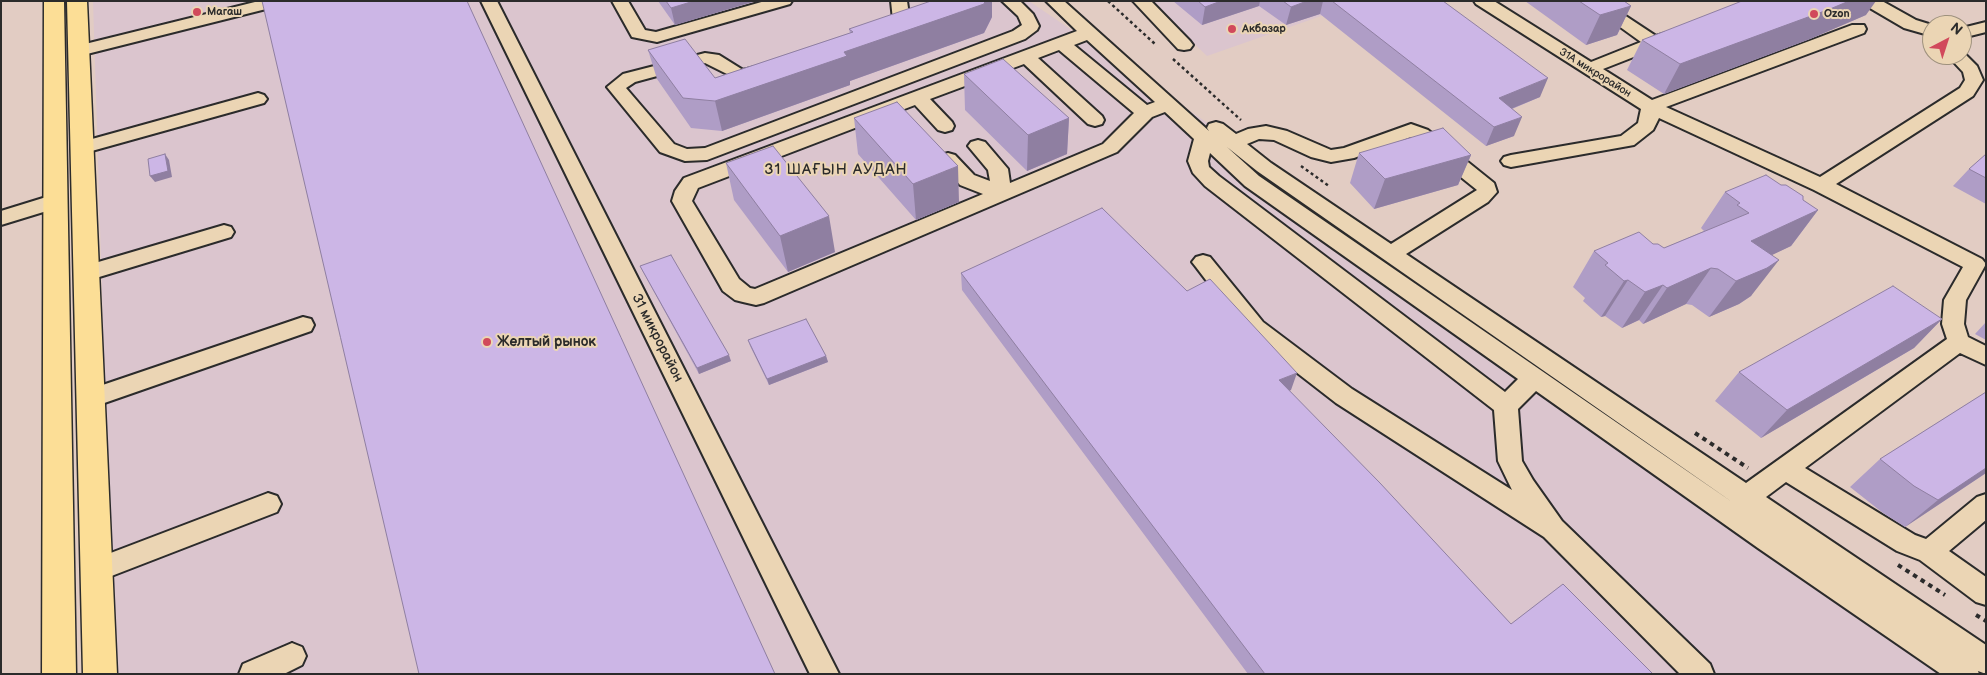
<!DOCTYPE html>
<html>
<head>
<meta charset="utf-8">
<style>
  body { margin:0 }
  #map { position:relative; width:1987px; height:675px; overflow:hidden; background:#e2ccc3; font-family:"Balsamiq Sans",sans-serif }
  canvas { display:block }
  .frame { position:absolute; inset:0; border:2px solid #2b2b2b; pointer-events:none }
  .north { position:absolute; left:1922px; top:15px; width:50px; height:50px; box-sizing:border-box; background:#ebd5b4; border:1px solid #9e917d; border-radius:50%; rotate:40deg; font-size:14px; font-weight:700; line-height:20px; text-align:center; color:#2b2b2b }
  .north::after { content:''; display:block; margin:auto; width:18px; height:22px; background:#d1495b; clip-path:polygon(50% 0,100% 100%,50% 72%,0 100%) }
</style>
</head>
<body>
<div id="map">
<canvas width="1987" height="675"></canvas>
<div class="frame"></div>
<div class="north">N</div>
</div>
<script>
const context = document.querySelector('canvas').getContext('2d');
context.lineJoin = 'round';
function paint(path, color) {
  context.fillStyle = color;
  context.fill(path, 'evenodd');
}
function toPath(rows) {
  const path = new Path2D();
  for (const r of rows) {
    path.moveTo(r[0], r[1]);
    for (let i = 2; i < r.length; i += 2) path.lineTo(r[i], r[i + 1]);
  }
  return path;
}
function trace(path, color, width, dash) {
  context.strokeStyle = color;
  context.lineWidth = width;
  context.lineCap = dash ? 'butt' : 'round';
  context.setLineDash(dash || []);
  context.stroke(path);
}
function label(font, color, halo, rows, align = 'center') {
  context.font = font + ' "Balsamiq Sans",sans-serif';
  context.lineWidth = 4;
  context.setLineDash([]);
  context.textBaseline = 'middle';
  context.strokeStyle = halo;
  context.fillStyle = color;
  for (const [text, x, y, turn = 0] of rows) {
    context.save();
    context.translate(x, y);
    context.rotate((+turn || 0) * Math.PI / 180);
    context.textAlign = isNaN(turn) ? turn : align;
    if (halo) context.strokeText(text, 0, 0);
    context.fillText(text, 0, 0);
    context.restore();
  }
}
const built = toPath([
  [93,1,1029,1,1986,655,1986,674,114,674],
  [1150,1,1364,1,1207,56]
]);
const pathFar1 = toPath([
  [1108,1,1155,44],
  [1173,59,1241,120],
  [1301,166,1329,186]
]);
const path = toPath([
  [1695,433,1748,468],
  [1898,565,1945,595],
  [1976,615,1986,621]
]);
const minor = toPath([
  [259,1,288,1,286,4,79,56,73,55,70,51,73,47,259,1],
  [481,1,497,1,839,674,810,674,481,1],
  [612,1,628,1,645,30,656,32,765,1,792,1,790,4,657,42,632,37,612,1],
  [891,1,907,1,910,22,908,26,889,34,877,34,875,30,877,26,893,20,891,1],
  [1002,1,1020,1,1033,14,1039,26,1037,30,1025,39,707,160,685,161,660,152,607,87,623,74,705,53,719,55,743,70,763,65,769,66,772,70,769,74,741,81,705,63,635,82,626,88,674,144,687,149,705,148,1013,31,1022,25,1018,16,1002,1],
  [1046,1,1064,1,1209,131,1207,128,1209,124,1216,122,1223,124,1236,134,1248,129,1266,126,1287,131,1331,150,1344,148,1411,124,1428,130,1494,183,1497,192,1488,202,1406,254,1746,483,1947,339,1942,324,1944,300,1963,267,1814,190,1659,118,1653,130,1634,145,1511,167,1504,165,1501,161,1504,157,1511,155,1621,136,1638,123,1641,109,1476,4,1474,1,1494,1,1591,62,1641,42,1584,1,1603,1,1656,36,1666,33,1672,34,1675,38,1672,42,1603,69,1652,100,1852,25,1864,25,1866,29,1864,33,1666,107,1820,177,1960,88,1965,80,1963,72,1947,55,1962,55,1962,51,1977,66,1983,80,1973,96,1836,184,1982,259,1986,264,1966,300,1964,324,1968,337,1986,346,1986,365,1960,353,1805,468,1915,535,1926,539,1977,497,1986,494,1986,520,1949,551,1986,577,1986,605,1976,602,1920,560,1897,551,1786,482,1766,497,1986,645,1986,674,1978,671,1979,674,1941,674,1758,548,1536,391,1518,409,1522,461,1533,480,1562,521,1710,664,1714,674,1680,674,1544,537,1336,403,1247,334,1196,267,1192,262,1196,257,1203,255,1210,257,1263,322,1352,389,1512,490,1498,461,1494,410,1205,186,1193,173,1188,161,1194,139,1165,112,1152,117,1117,152,764,303,756,305,743,302,735,300,723,291,672,201,675,191,684,178,1077,31,1046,1],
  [1087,40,1155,102,1147,105,1074,45,1087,40],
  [1059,50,1134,113,1103,144,1010,183,1008,169,985,142,978,140,971,142,968,146,988,170,990,181,974,175,955,155,948,153,941,155,938,159,960,185,983,194,755,289,750,288,739,279,692,201,698,188,915,105,938,130,945,132,952,130,954,126,952,122,930,99,1024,64,1088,124,1095,126,1102,124,1104,120,1102,116,1038,58,1059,50],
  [1411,137,1477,190,1391,244,1271,163,1247,144,1259,139,1274,140,1311,157,1331,162,1354,158,1411,137],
  [1227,147,1257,171,1735,504,1259,176,1227,147],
  [1210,153,1245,186,1518,379,1505,392,1219,176,1209,167,1208,161,1210,153],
  [1133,1,1151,1,1190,41,1193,45,1190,49,1184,50,1178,49,1133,1],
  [1861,1,1882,1,1916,20,1932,25,1932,36,1904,28,1863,4,1861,1],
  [1986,22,1986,32,1962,38,1962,28,1986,22],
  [258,93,264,95,267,99,264,103,81,154,74,152,71,148,74,144,258,93],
  [56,194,63,196,66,201,63,206,1,225,1,211,56,194],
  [224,225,231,227,234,232,231,237,86,281,78,278,75,273,78,268,224,225],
  [303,317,311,319,314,325,311,331,90,408,82,406,78,399,82,392,303,317],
  [268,493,277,496,281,504,277,512,96,582,87,578,83,570,87,562,268,493],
  [292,643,302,647,306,656,302,665,284,674,239,674,243,664,292,643]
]);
const major = toPath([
  [44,1,64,1,76,674,42,674,44,1],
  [67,1,87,1,117,674,83,674,67,1]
]);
const wall = toPath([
  [658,1,756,1,675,25],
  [1173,1,1443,1,1540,97,1512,109,1514,136,1486,146,1320,14,1286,25,1259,6,1202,25],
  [1525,1,1624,1,1631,6,1617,35,1586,45],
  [1866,15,1810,39,1664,94,1627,70,1642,40],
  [992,17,984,33,850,81,850,85,722,131,691,128,657,79,648,50,715,78,850,33,849,29],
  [964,74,1069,118,1067,154,1027,171,965,110],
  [854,118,959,202,916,220,858,154],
  [1359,153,1471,155,1458,185,1374,209,1350,183],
  [1986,154,1986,204,1953,186,1969,169],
  [726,163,835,252,788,272,734,200],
  [1725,192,1803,200,1818,210,1791,246,1771,255,1751,296,1739,304,1709,317,1692,305,1686,304,1643,324,1639,320,1622,328,1605,316,1601,317,1583,301,1585,298,1573,287,1594,251,1664,248,1704,231,1701,228],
  [640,266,731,361,699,374,643,272],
  [961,273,1187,291,1291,390,1289,391,1511,624,1653,674,1248,674,962,290],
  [1942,319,1914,348,1761,438,1715,401,1739,372],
  [1986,322,1986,340,1975,334],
  [748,340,826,356,828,362,769,385,750,346],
  [1986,392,1986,473,1905,527,1883,513,1850,487,1880,459]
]);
const shadedWall = toPath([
  [694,1,756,1,675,25,671,8],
  [985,1,992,1,992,17,984,33,850,81,850,85,722,131,715,101,844,52],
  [1221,1,1260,1,1259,6,1202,25,1205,7],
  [1307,1,1323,1,1320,14,1286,25,1291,7],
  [1849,1,1876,1,1866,15,1810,39,1664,94,1680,64],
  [1631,6,1617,35,1586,45,1600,15],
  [1548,78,1540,97,1491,117,1499,98],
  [1522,117,1514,136,1486,146,1494,127],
  [1069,118,1067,154,1027,171,1028,135],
  [165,154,169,160,172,177,155,182,150,176],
  [1471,155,1458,185,1374,209,1385,179],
  [958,166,959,202,916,220,913,184],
  [1818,210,1791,246,1728,276,1751,241],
  [829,216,835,252,788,272,780,236],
  [1779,260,1751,296,1739,304,1709,317,1736,281],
  [1711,268,1686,304,1643,324,1667,288],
  [1628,280,1605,316,1601,317,1624,281],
  [1663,285,1639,320,1622,328,1645,292],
  [1942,319,1914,348,1761,438,1787,410],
  [729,355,731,361,699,374,697,368],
  [826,356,828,362,769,385,767,379],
  [1297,373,1291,390,1273,397,1279,380],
  [1986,468,1986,473,1905,527,1938,500]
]);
const building = toPath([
  [262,1,467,1,775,674,419,674,262,1],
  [666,1,694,1,671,8,666,1],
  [931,1,985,1,984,4,844,52,847,56,715,101,683,98,648,50,685,39,715,78,853,32,849,29,931,1],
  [1198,1,1221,1,1205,7,1198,1],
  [1283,1,1307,1,1291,7,1283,1],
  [1332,1,1443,1,1548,78,1499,98,1522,117,1494,127,1332,1],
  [1579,1,1624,1,1631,6,1600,15,1579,1],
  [1742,1,1849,1,1830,9,1680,64,1642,40,1742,1],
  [1003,59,1069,118,1028,135,964,74,1003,59],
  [897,102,958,166,913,184,854,118,897,102],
  [1443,128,1471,155,1385,179,1359,153,1443,128],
  [773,146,829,216,780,236,726,163,773,146],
  [165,154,168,171,150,176,148,159,165,154],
  [1986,154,1986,178,1969,169,1986,154],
  [1766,175,1781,185,1786,185,1803,196,1803,200,1818,210,1751,241,1779,260,1767,268,1736,281,1718,269,1711,268,1667,288,1663,285,1645,292,1628,280,1624,281,1605,265,1608,263,1594,251,1639,232,1653,244,1658,244,1664,248,1749,213,1737,205,1740,203,1725,192,1766,175],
  [1102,208,1187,291,1210,279,1297,373,1279,380,1380,483,1511,624,1563,584,1653,674,1265,674,961,273,1102,208],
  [671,255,729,355,697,368,640,266,671,255],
  [1893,286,1942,319,1787,410,1739,372,1893,286],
  [806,319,826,356,767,379,748,340,806,319],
  [1986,392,1986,468,1938,500,1914,486,1880,459,1986,392]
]);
const markers = [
  [197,12,5,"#d1495b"],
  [1814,14,5,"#d1495b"],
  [1232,29,5,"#d1495b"],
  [487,342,5,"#d1495b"]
];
const farPoinames = [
  ["Магаш",207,12],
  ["Ozon",1824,14],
  ["Акбазар",1242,29]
];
const farStreetnames = [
  ["31А микрорайон",1595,73,32]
];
const streetNames = [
  ["31 микрорайон",657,338,63]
];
const poiNames = [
  ["Желтый рынок",497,342]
];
const neighbourhoodNames = [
  ["31 ШАҒЫН АУДАН",836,170]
];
paint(built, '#dbc5ce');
trace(minor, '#2b2b2b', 4);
trace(major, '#2b2b2b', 3);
trace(pathFar1, '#2b2b2b', 2.5, [3, 3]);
trace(path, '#2b2b2b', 4, [4.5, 4.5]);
paint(minor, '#ebd5b4');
paint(major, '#fcde96');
paint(wall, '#af9dc6');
paint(shadedWall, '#8f7fa1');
paint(building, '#ccb6e6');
trace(building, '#8f7fa1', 1);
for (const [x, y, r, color] of markers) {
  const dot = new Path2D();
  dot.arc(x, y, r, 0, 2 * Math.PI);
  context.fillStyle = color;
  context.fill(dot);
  trace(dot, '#ebd5b4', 2);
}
label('bold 11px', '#2b2b2b', '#ebd5b4', farPoinames, 'left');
label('11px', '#2b2b2b', '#ebd5b4', farStreetnames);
label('14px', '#2b2b2b', '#ebd5b4', streetNames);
label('bold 14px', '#2b2b2b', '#ebd5b4', poiNames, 'left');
context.letterSpacing = '1px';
label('15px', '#2b2b2b', '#ebd5b4', neighbourhoodNames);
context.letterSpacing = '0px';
</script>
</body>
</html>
